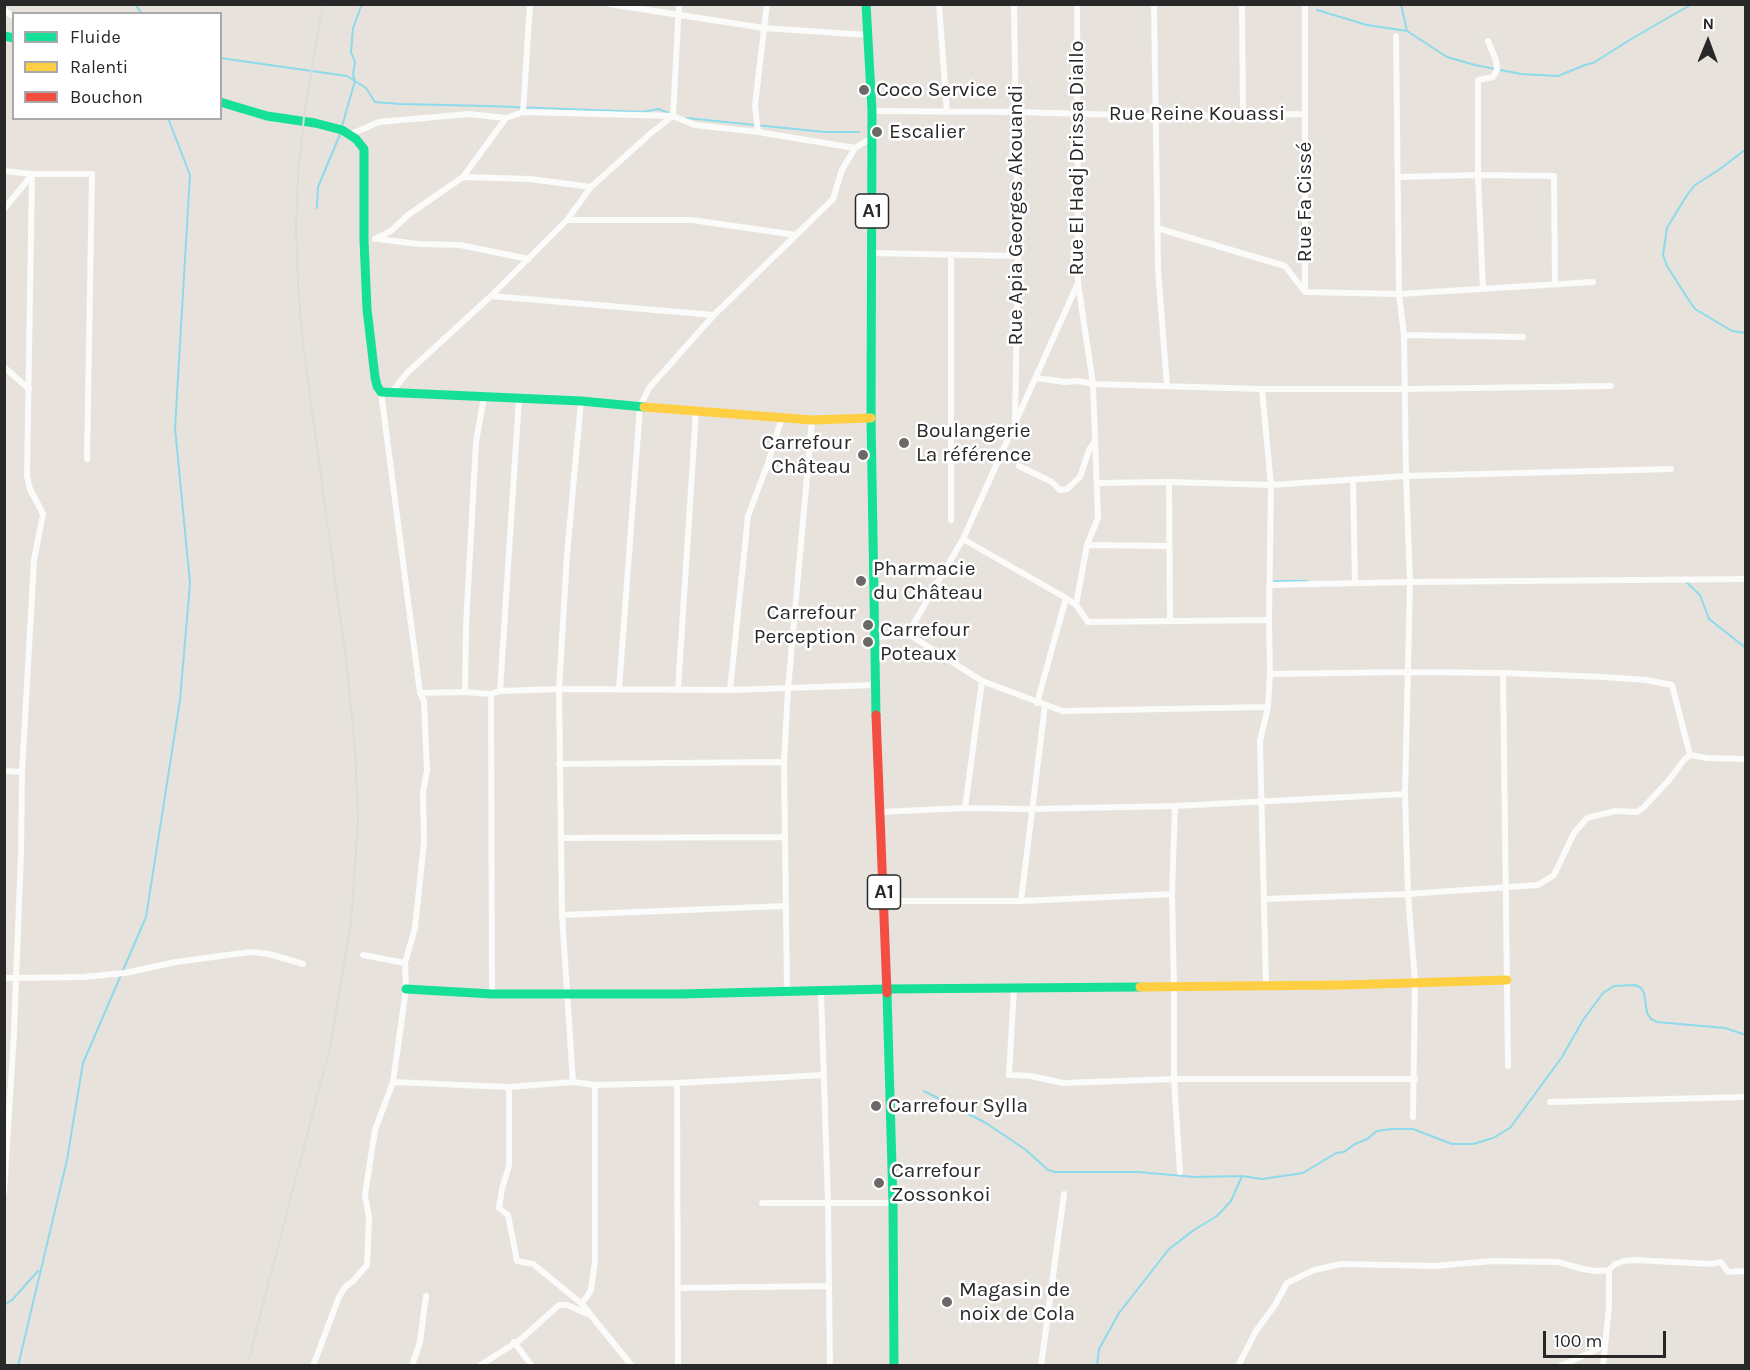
<!DOCTYPE html>
<html>
<head>
<meta charset="utf-8">
<style>
  body { margin:0 }
  #map { position:relative; width:1750px; height:1370px; overflow:hidden; background:#e7e2dc; font-family:Karla,sans-serif }
  canvas { display:block }
  .frame { position:absolute; inset:0; border:6px solid #282828; pointer-events:none }
  .legend { position:absolute; left:12px; top:12px; width:210px; height:108px; box-sizing:border-box; background:#fff; border:2px solid #a9a9a9; margin:0; padding:8px 10px; list-style:none; font-size:18px; color:#282828 }
  .legend li { display:flex; align-items:center; gap:12px; height:30px }
  .legend b { width:30px; border:2px solid #a9a9a9 }
  .north { position:absolute; left:1678px; top:12px; width:60px; height:60px; -webkit-text-stroke:4px #fff; paint-order:stroke; rotate:1deg; font-size:16px; font-weight:700; line-height:24px; text-align:center; color:#282828 }
  .north::after { content:''; display:block; margin:auto; width:21px; height:27px; background:#282828; clip-path:polygon(50% 0,100% 100%,50% 72%,0 100%) }
  .scale { position:absolute; left:1543px; top:1331px; width:123px; height:27px; box-sizing:border-box; border:3px solid #282828; border-top:0; padding-left:8px; font-size:18px; line-height:21px; white-space:nowrap; color:#282828; -webkit-text-stroke:4px #fff; paint-order:stroke }
</style>
</head>
<body>
<div id="map">
<canvas width="1750" height="1370"></canvas>
<div class="frame"></div>
<ul class="legend">
<li><b style="height:8px;background:#16e098"></b>Fluide</li>
<li><b style="height:8px;background:#ffcf43"></b>Ralenti</li>
<li><b style="height:8px;background:#f24e42"></b>Bouchon</li>
</ul>
<div class="north">N</div>
<div class="scale">100 m</div>
</div>
<script>
const context = document.querySelector('canvas').getContext('2d');
context.lineJoin = 'round';
function toPath(rows) {
  const path = new Path2D();
  for (const r of rows) {
    path.moveTo(r[0], r[1]);
    for (let i = 2; i < r.length; i += 2) path.lineTo(r[i], r[i + 1]);
  }
  return path;
}
function trace(path, color, width, dash) {
  context.strokeStyle = color;
  context.lineWidth = width;
  context.lineCap = dash ? 'butt' : 'round';
  context.setLineDash(dash || []);
  context.stroke(path);
}
function label(font, color, halo, rows, align = 'center') {
  context.font = font + ' Karla,sans-serif';
  context.lineWidth = 5;
  context.setLineDash([]);
  context.textBaseline = 'middle';
  context.strokeStyle = halo;
  context.fillStyle = color;
  for (const [text, x, y, turn = 0] of rows) {
    context.save();
    context.translate(x, y);
    context.rotate((+turn || 0) * Math.PI / 180);
    context.textAlign = isNaN(turn) ? turn : align;
    if (halo) context.strokeText(text, 0, 0);
    context.fillText(text, 0, 0);
    context.restore();
  }
}
const stream = toPath([
  [135,4,142,14],
  [1401,4,1407,31],
  [1317,10,1367,25,1407,31,1447,57,1475,65,1521,74,1558,76,1585,65,1593,63,1633,38,1692,4],
  [220,58,347,76,366,88,375,102,400,104,488,106,643,112,658,109,672,114],
  [686,118,825,132,859,132],
  [342,126,355,81,353,75,355,62,351,52,353,28,362,4],
  [1746,149,1720,169,1695,185,1687,195,1667,228,1663,255,1667,266,1688,299,1695,309,1732,331,1746,333],
  [317,208,318,187,341,132],
  [1274,581,1307,581],
  [1685,581,1700,595,1709,619,1746,648],
  [924,1091,986,1123,1026,1150,1048,1170,1055,1172,1138,1172,1195,1177,1242,1176],
  [4,1305,12,1300,38,1271],
  [18,1366,67,1160,83,1063,146,917,180,700,190,583,175,428,190,175,168,118],
  [1097,1366,1099,1349,1119,1313,1169,1249,1194,1230,1217,1216,1231,1201,1242,1176,1262,1179,1303,1173,1336,1153,1344,1152,1355,1144,1367,1139,1377,1131,1392,1129,1413,1129,1452,1144,1473,1144,1493,1138,1510,1128,1562,1057,1583,1020,1603,993,1614,986,1635,985,1641,988,1644,993,1647,1013,1651,1019,1657,1022,1725,1028,1746,1035]
]);
const street = toPath([
  [609,4,764,28,868,35],
  [939,4,947,112],
  [1014,4,1018,256,1015,421],
  [1154,4,1158,269,1167,386],
  [1242,4,1243,115],
  [1305,4,1305,291],
  [4,10,14,17],
  [1396,36,1399,294,1404,335,1406,476,1410,582,1405,794,1408,894,1415,982,1413,1117],
  [872,111,1016,112,1156,116,1305,114],
  [523,112,530,4],
  [758,132,755,105,767,4],
  [351,134,379,122,469,114,506,118],
  [4,171,32,174,92,174,87,459],
  [32,174,27,476,30,489,43,514,34,560,22,772,21,854,16,978,83,977,125,973,176,962,250,952,269,954,303,964],
  [463,177,530,179,591,187],
  [1398,177,1478,175,1554,176,1555,284],
  [4,209,32,175],
  [567,220,692,220,796,235],
  [1157,228,1285,266,1305,292,1399,294,1593,282],
  [375,239,391,231,408,215,463,177,506,118,523,112,673,116,695,125,758,132,855,148,872,138],
  [378,239,419,244,460,245,529,259],
  [872,253,1018,256],
  [951,256,951,520],
  [1483,288,1478,175,1478,80,1493,77,1497,70,1496,60,1488,41],
  [491,296,714,315],
  [1404,335,1523,337],
  [4,367,29,389],
  [1036,378,1065,382,1078,381,1093,384,1262,389,1406,389,1611,386],
  [1262,389,1271,485,1269,620,1270,674,1268,707,1260,741,1266,986],
  [391,393,407,373,491,296,567,220,591,187,651,133,673,116,679,4],
  [1019,466,1052,482,1060,490,1067,489,1080,477,1089,450,1095,441],
  [1353,480,1355,583],
  [1169,482,1170,620],
  [1097,483,1169,482,1271,485,1406,476,1671,469],
  [963,539,1066,598,1076,605,1088,622,1269,620],
  [1087,545,1169,546],
  [1269,585,1410,582,1746,579],
  [1076,605,1087,545,1098,518,1093,384,1078,283],
  [910,635,982,681,1062,711,1268,707],
  [876,637,910,635,914,623,963,539,1078,283,1077,4],
  [1503,673,1508,1066],
  [1270,674,1408,672,1503,673,1604,677,1646,680,1672,685,1690,755],
  [619,689,640,407,649,388,714,315,833,199,842,170,855,148],
  [678,690,696,411],
  [730,690,748,516,768,463,782,417],
  [500,691,519,398],
  [465,692,466,626,476,442,484,397],
  [420,693,465,692,491,694,500,691,559,689,730,690,875,685],
  [491,694,492,994],
  [1037,703,1066,598],
  [559,764,784,762],
  [4,771,22,772],
  [1175,806,1172,894,1174,988,1174,1079,1180,1172],
  [965,808,982,681],
  [881,812,965,808,1031,809,1175,806,1405,794],
  [561,838,785,837],
  [1265,899,1408,894,1538,885,1554,875,1574,833,1587,818,1615,811,1637,812,1643,808,1669,780,1684,760,1690,755,1707,758,1746,759],
  [884,901,1021,901,1172,894],
  [1021,901,1045,705],
  [562,915,785,906],
  [363,955,405,963],
  [4,978,16,978,14,1033,4,1192],
  [1014,988,1009,1075,1031,1076,1063,1083,1174,1079,1415,1079],
  [787,991,784,762,788,689,812,420],
  [821,991,828,1202,830,1366],
  [393,1082,509,1087,573,1082,595,1085,677,1083,823,1075],
  [573,1082,562,915,559,689,567,555,581,401],
  [677,1083,678,1366],
  [595,1085,595,1261,591,1290,586,1298,581,1303,632,1366],
  [509,1087,509,1166,502,1189,499,1208,508,1215,517,1261,533,1264,581,1303],
  [1550,1102,1746,1097],
  [762,1203,893,1203],
  [679,1288,829,1286],
  [514,1342,532,1366],
  [313,1366,339,1297,345,1287,353,1281,367,1265,369,1218,365,1195,375,1130,393,1082,406,989,405,963,415,928,424,842,423,792,427,770,424,701,420,693,381,392],
  [412,1366,420,1342,426,1296],
  [479,1366,520,1340,559,1305,567,1305,590,1315],
  [1041,1366,1064,1194],
  [1238,1366,1256,1331,1275,1305,1287,1283,1314,1270,1341,1264,1435,1266,1492,1261,1558,1262,1583,1269,1597,1271,1609,1270,1615,1264,1624,1261,1635,1260,1711,1264,1721,1262,1728,1272,1746,1271],
  [1560,1366,1596,1350,1605,1342],
  [1603,1366,1609,1307,1609,1270]
]);
const fast = toPath([
  [866,4,872,111,871,418,876,715],
  [4,36,14,38],
  [220,102,267,116,315,123,342,130,356,139,364,149,364,240,367,309,375,377,377,386,381,392,581,401,644,407],
  [406,989,492,994,680,994,886,989,1140,987],
  [887,993,893,1203,894,1366]
]);
const slow = toPath([
  [644,407,812,420,871,418],
  [1140,987,1343,985,1507,980]
]);
const jam = toPath([
  [876,715,887,993]
]);
const rail = toPath([
  [247,1366,331,1043,351,923,358,822,355,746,346,660,302,337,298,282,296,230,298,175,304,117,323,4]
]);
const markers = [
  [864,90,6,"#6b6967"],
  [877,132,6,"#6b6967"],
  [904,443,6,"#6b6967"],
  [863,455,6,"#6b6967"],
  [861,581,6,"#6b6967"],
  [868,625,6,"#6b6967"],
  [868,642,6,"#6b6967"],
  [876,1106,6,"#6b6967"],
  [879,1183,6,"#6b6967"],
  [947,1302,6,"#6b6967"]
];
const shields = [
  [872,211,33],
  [884,892,33]
];
const shieldNames = [
  ["A1",872,211],
  ["A1",884,892]
];
const poiNames = [
  ["Coco Service",876,90],
  ["Escalier",889,132],
  ["Boulangerie",916,431],
  ["La référence",916,455],
  ["Carrefour",851,443,"right"],
  ["Château",851,467,"right"],
  ["Pharmacie",873,569],
  ["du Château",873,593],
  ["Carrefour",856,613,"right"],
  ["Perception",856,637,"right"],
  ["Carrefour",880,630],
  ["Poteaux",880,654],
  ["Carrefour Sylla",888,1106],
  ["Carrefour",891,1171],
  ["Zossonkoi",891,1195],
  ["Magasin de",959,1290],
  ["noix de Cola",959,1314]
];
const streetNames = [
  ["Rue Reine Kouassi",1197,114],
  ["Rue El Hadj Drissa Diallo",1077,158,-90],
  ["Rue Fa Cissé",1305,202,-90],
  ["Rue Apia Georges Akouandi",1016,215,-90]
];
trace(stream, '#8ddaeb', 2);
trace(street, '#fbfbfa', 6);
trace(fast, '#16e098', 9);
trace(slow, '#ffcf43', 9);
trace(jam, '#f24e42', 9);
trace(rail, '#dcdcde', 2);
for (const [x, y, r, color] of markers) {
  const dot = new Path2D();
  dot.arc(x, y, r, 0, 2 * Math.PI);
  context.fillStyle = color;
  context.fill(dot);
  trace(dot, '#fff', 2);
}
for (const [x, y, w] of shields) {
  const box = new Path2D();
  box.roundRect(x - w / 2, y - 17, w, 34, 4.5);
  context.fillStyle = '#fff';
  context.fill(box);
  trace(box, '#282828', 1.5);
}
label('bold 20px', '#282828', null, shieldNames);
label('21px', '#282828', '#fff', poiNames, 'left');
label('21px', '#282828', '#fff', streetNames);
</script>
</body>
</html>
